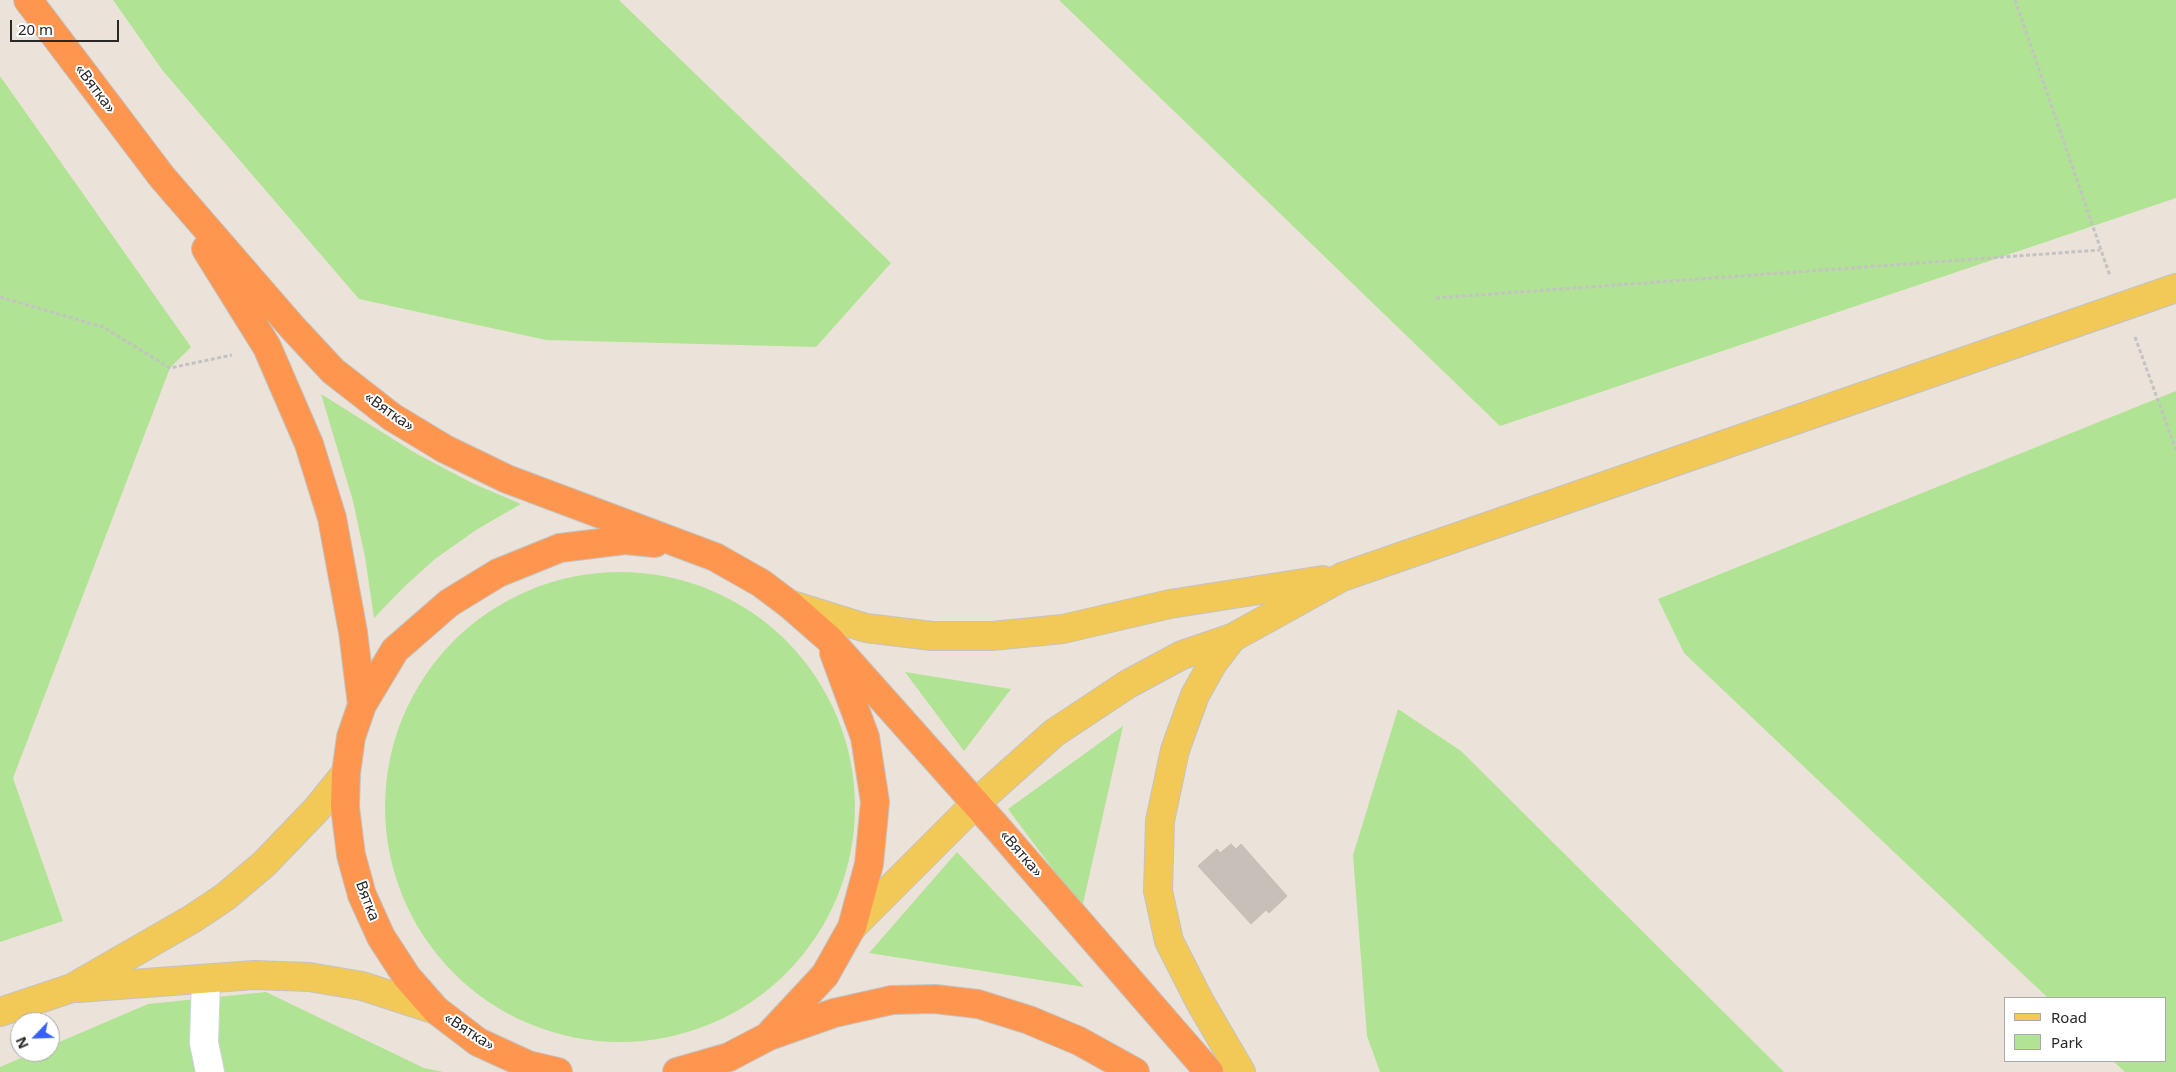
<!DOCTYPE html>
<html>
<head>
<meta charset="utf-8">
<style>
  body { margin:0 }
  #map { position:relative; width:2176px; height:1072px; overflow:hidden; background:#ebe3d9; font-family:"Noto Sans",sans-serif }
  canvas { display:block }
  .legend { position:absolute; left:2004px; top:997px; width:162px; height:65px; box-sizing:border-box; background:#fff; border:1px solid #a9a9a9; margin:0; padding:6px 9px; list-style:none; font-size:15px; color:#282828 }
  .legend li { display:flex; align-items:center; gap:10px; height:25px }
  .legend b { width:25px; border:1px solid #a9a9a9 }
  .north { position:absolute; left:10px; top:1012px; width:50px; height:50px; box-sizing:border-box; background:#fff; border:1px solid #a9a9a9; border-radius:50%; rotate:246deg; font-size:14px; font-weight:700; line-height:20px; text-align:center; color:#282828 }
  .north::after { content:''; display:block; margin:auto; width:18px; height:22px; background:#3560fc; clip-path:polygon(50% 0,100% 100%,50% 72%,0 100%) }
  .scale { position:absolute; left:10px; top:20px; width:109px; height:22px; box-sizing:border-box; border:2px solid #282828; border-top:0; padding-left:6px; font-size:15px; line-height:18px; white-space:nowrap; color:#282828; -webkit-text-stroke:4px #fff; paint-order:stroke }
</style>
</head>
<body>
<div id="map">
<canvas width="2176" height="1072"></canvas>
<ul class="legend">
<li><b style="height:6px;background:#f2c957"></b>Road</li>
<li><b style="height:14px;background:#b1e394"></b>Park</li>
</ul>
<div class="north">N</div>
<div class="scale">20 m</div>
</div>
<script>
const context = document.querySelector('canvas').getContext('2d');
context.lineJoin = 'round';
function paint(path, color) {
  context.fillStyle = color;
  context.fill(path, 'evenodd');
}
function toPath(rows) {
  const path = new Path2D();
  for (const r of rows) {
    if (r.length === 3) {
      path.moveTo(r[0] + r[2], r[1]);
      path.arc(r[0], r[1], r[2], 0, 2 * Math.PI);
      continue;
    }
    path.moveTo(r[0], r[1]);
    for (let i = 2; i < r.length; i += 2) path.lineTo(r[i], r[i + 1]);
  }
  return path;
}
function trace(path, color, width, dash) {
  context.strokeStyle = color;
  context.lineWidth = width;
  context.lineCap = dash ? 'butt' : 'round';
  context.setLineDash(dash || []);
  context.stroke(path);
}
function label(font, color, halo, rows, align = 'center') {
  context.font = font + ' "Noto Sans",sans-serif';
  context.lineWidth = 4;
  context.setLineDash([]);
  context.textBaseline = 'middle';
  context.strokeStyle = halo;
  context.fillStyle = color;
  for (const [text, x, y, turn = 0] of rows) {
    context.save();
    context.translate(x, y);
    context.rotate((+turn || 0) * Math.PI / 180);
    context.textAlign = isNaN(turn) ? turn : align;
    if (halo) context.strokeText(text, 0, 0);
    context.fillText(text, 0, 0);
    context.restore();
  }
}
const green = toPath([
  [113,0,619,0,891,263,816,347,546,340,359,299,163,71],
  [1059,0,2176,0,2176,198,1500,426],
  [0,76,191,347,170,368,13,778,63,921,0,942],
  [2176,391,2176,1072,2125,1072,2113,1061,2165,1061,2165,998,2048,998,1684,653,1658,599],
  [321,394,417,454,472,483,521,504,476,530,435,559,405,586,374,618,365,557,353,501],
  [620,807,235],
  [905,672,1011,689,964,751],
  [1398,709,1461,751,1784,1072,1380,1072,1367,1036,1353,855],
  [1123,726,1082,908,1008,809],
  [957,852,1084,987,869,953],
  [266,992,424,1068,443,1072,0,1072,0,1067,35,1052,50,1052,50,1046,148,1004]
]);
const building = toPath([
  [1231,844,1236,849,1241,844,1287,896,1269,913,1266,910,1251,924,1198,866,1217,849,1220,853,1231,844]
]);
const path = toPath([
  [2015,0,2110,276],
  [0,297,103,327,170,368,232,355],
  [1436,298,2100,250],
  [2135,337,2176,450]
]);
const minor = toPath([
  [206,979,204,1043,210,1072]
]);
const major = toPath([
  [789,604,866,628,932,636,992,636,1063,629,1170,604,1323,580],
  [1232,638,1213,663,1195,695,1175,750,1160,821,1158,891,1169,941,1200,1002,1241,1072],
  [852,927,976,803,1054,733,1128,684,1182,655,1232,638,1342,577,2176,288],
  [78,988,254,975,309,977,362,986,436,1010],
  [0,1012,72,988,192,919,225,897,264,864,316,810,346,773]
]);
const highway = toPath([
  [28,0,162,177,292,327,333,371,392,417,445,449,507,479,715,557,761,583,789,604,829,639,994,824,1209,1072],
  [206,249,267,347,309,444,332,518,353,632,362,705],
  [771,1033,825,975,852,927,869,864,875,802,865,737,834,653],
  [558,1072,528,1065,478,1042,436,1010,407,977,381,937,362,895,351,855,345,807,346,773,351,737,362,705,395,650,449,603,498,573,560,548,625,540,655,543],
  [677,1072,729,1057,769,1036,834,1013,892,1000,935,999,978,1004,1029,1020,1079,1041,1135,1072]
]);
const streetNames = [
  ["«Вятка»",95,89,53],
  ["«Вятка»",389,412,35],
  ["«Вятка»",1021,854,49],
  ["Вятка",367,901,69],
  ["«Вятка»",469,1032,33]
];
paint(green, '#b1e394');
paint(building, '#c6c0b9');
trace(building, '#c6beb3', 1);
trace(minor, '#ced3e1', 30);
trace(major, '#c3c3c3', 30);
trace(highway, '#c3c3c3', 30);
trace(path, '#c3c3c3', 3, [4, 2.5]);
trace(minor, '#fff', 28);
trace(major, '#f2c957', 28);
trace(highway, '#ff9650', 28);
label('15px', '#282828', '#fff', streetNames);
</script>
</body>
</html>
